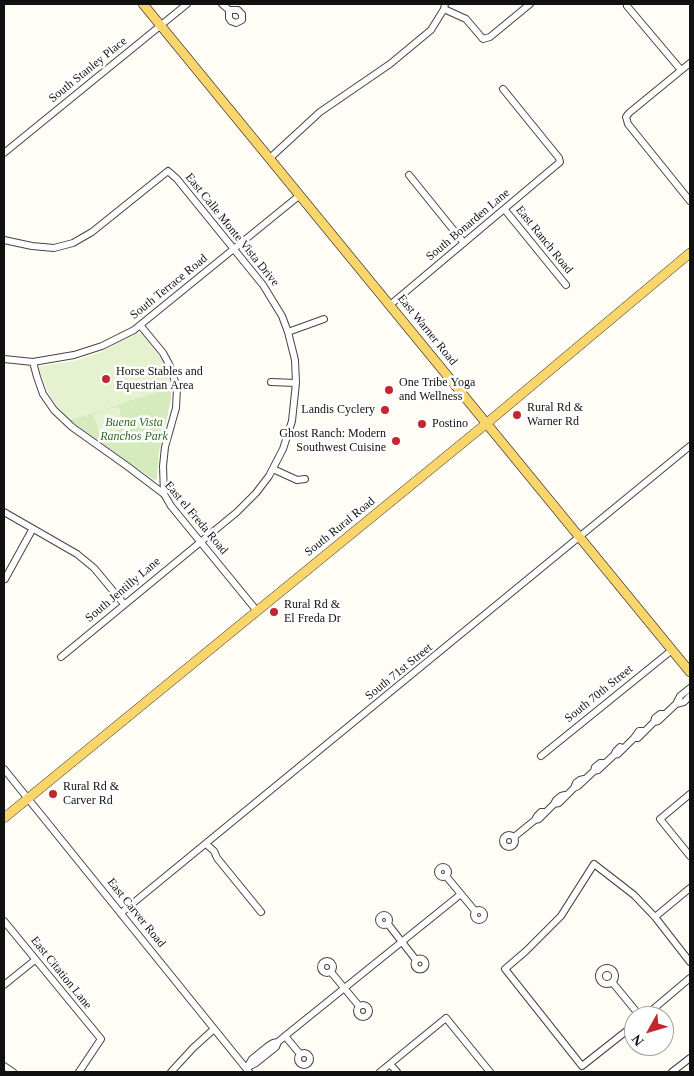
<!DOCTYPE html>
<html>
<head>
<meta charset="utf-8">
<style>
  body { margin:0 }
  #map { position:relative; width:694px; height:1076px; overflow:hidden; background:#fffdf5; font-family:"Times New Roman",serif }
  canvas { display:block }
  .frame { position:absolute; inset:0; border:5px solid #111; pointer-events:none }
  .north { position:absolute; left:624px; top:1006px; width:50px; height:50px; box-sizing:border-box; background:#fff; border:1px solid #a0a0a0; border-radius:50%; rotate:231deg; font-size:14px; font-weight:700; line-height:20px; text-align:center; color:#111 }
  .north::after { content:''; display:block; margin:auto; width:18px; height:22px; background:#c4262e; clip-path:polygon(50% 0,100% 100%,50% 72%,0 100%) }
</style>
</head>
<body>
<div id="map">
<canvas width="694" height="1076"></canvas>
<div class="frame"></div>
<div class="north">N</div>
</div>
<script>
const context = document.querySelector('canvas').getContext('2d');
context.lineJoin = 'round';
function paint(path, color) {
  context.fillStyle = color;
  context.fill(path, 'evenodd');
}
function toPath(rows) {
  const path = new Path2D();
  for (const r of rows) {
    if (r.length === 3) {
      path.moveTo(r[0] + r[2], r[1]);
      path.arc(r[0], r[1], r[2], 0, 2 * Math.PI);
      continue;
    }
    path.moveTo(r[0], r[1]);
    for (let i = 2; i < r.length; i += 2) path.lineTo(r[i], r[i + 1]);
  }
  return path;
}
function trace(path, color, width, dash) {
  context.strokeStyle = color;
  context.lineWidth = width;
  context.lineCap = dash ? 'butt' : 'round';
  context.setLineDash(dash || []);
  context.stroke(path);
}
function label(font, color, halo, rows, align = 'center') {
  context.font = font + ' "Times New Roman",serif';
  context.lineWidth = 5;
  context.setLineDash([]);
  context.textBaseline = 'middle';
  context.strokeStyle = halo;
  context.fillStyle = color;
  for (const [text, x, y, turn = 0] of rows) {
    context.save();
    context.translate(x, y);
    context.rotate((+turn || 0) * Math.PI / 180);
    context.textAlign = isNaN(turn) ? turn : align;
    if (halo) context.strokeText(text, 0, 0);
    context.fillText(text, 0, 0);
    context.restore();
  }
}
const green = toPath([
  [171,387,171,400,159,452,157,479,154,480,70,420]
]);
const pitch = toPath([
  [137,333,141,333,163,361,171,387,70,420,56,405,48,392,39,369,41,366,74,361,101,352],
  [118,406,125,427,100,436,93,414]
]);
const minor = toPath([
  [222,4,229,10,229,18,231,21,236,23,242,20,242,14,238,10,229,10],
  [627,6,681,70],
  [444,9,466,19,483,39,490,37,530,4],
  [690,63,629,113,626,117,628,124,690,201],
  [4,153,187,4],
  [270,158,320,112,390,64,431,30,444,9,445,4],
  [409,175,464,243],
  [505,210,566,285],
  [4,240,32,246,54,248,73,243,92,232,168,171,177,179,263,285,282,316,288,332,295,360,296,383,292,421,283,449,269,476,256,493,237,512,61,657],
  [390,305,560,162,559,158,503,89],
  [140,325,163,353,170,366,177,388,176,408,165,447,163,466,164,494],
  [288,332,324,319],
  [4,359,33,362,74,355,102,346,134,330,300,195],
  [33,362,37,377,43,394,54,410,72,427,127,466,164,494,171,506,257,611],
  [271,382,296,383],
  [273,469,297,480,305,479],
  [4,512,77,554,94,568,124,604],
  [5,579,32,530],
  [676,704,680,696,690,688],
  [664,714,660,714,655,718,654,722,658,721,676,704,684,702,690,696],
  [644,731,639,731,634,738,638,738,654,722],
  [623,748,620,747,616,751,614,755,618,754,634,738],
  [541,756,672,650],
  [604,763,600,763,595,767,594,771,598,770,614,755],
  [4,769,249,1072],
  [584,779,580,780,576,783,574,788,578,786,594,771],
  [690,794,660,819,690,856],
  [565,795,561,796,556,800,554,804,559,803,574,788],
  [545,812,541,812,537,816,535,820,539,819,554,804],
  [509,841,6],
  [514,837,535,820],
  [206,844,214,851,217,858,261,912],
  [443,872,5],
  [446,876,475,911],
  [479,915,5],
  [121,913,690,446],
  [384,920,5],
  [655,917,690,888],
  [4,921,101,1039,79,1072],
  [388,924,416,960],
  [420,964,5.5],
  [327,967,6],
  [607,976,8],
  [331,972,359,1006],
  [612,982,640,1016],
  [4,985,35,960],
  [363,1011,6],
  [645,1016,690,978],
  [634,1025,582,1066,505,969,526,951,561,916,594,864,634,895,655,917,690,962],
  [285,1036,300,1054],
  [304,1059,6],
  [390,1064,397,1072],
  [4,1066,13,1072],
  [247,1067,252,1059,268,1046,273,1043,278,1042],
  [246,1068,256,1063,276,1047,278,1042,285,1036,461,894],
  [171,1072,193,1048,214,1029],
  [380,1072,446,1018,490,1072],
  [672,1072,690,1058]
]);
const major = toPath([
  [143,4,690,672],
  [4,818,487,423,690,253]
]);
const markers = [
  [106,379,5,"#c4262e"],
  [389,390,5,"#c4262e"],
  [385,410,5,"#c4262e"],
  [517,415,5,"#c4262e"],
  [422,424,5,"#c4262e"],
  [396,441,5,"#c4262e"],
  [274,612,5,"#c4262e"],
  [53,794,5,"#c4262e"]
];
const streetNames = [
  ["South Stanley Place",88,70,-39],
  ["South Bonarden Lane",468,225,-40],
  ["East Calle Monte Vista Drive",232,230,51],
  ["East Ranch Road",544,240,51],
  ["South Terrace Road",169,287,-39],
  ["East Warner Road",427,330,51],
  ["East el Freda Road",196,518,50],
  ["South Rural Road",340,527,-39],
  ["South Jentilly Lane",123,590,-40],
  ["South 71st Street",399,672,-39],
  ["South 70th Street",599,694,-39],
  ["East Carver Road",136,913,51],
  ["East Citation Lane",61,973,51]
];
const poiNames = [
  ["Horse Stables and",116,372],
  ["Equestrian Area",116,386],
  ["One Tribe Yoga",399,383],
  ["and Wellness",399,397],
  ["Rural Rd &",527,408],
  ["Warner Rd",527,422],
  ["Landis Cyclery",375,410,"right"],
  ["Postino",432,424],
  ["Ghost Ranch: Modern",386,434,"right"],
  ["Southwest Cuisine",386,448,"right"],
  ["Rural Rd &",284,605],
  ["El Freda Dr",284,619],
  ["Rural Rd &",63,787],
  ["Carver Rd",63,801]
];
const parkNames = [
  ["Buena Vista",134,423],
  ["Ranchos Park",134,437]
];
paint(green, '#d5ebbd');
paint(pitch, '#e6f2cf');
trace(minor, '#444', 8);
trace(major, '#222', 10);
trace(minor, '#fff', 6);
trace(major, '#f9d66b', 9);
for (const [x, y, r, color] of markers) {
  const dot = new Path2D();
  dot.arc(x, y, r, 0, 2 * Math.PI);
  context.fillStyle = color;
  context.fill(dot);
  trace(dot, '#fff', 2);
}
label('12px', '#111', '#fff', streetNames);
label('12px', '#111', '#fff', poiNames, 'left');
label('italic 12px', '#2f6b1f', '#fff', parkNames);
</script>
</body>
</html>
